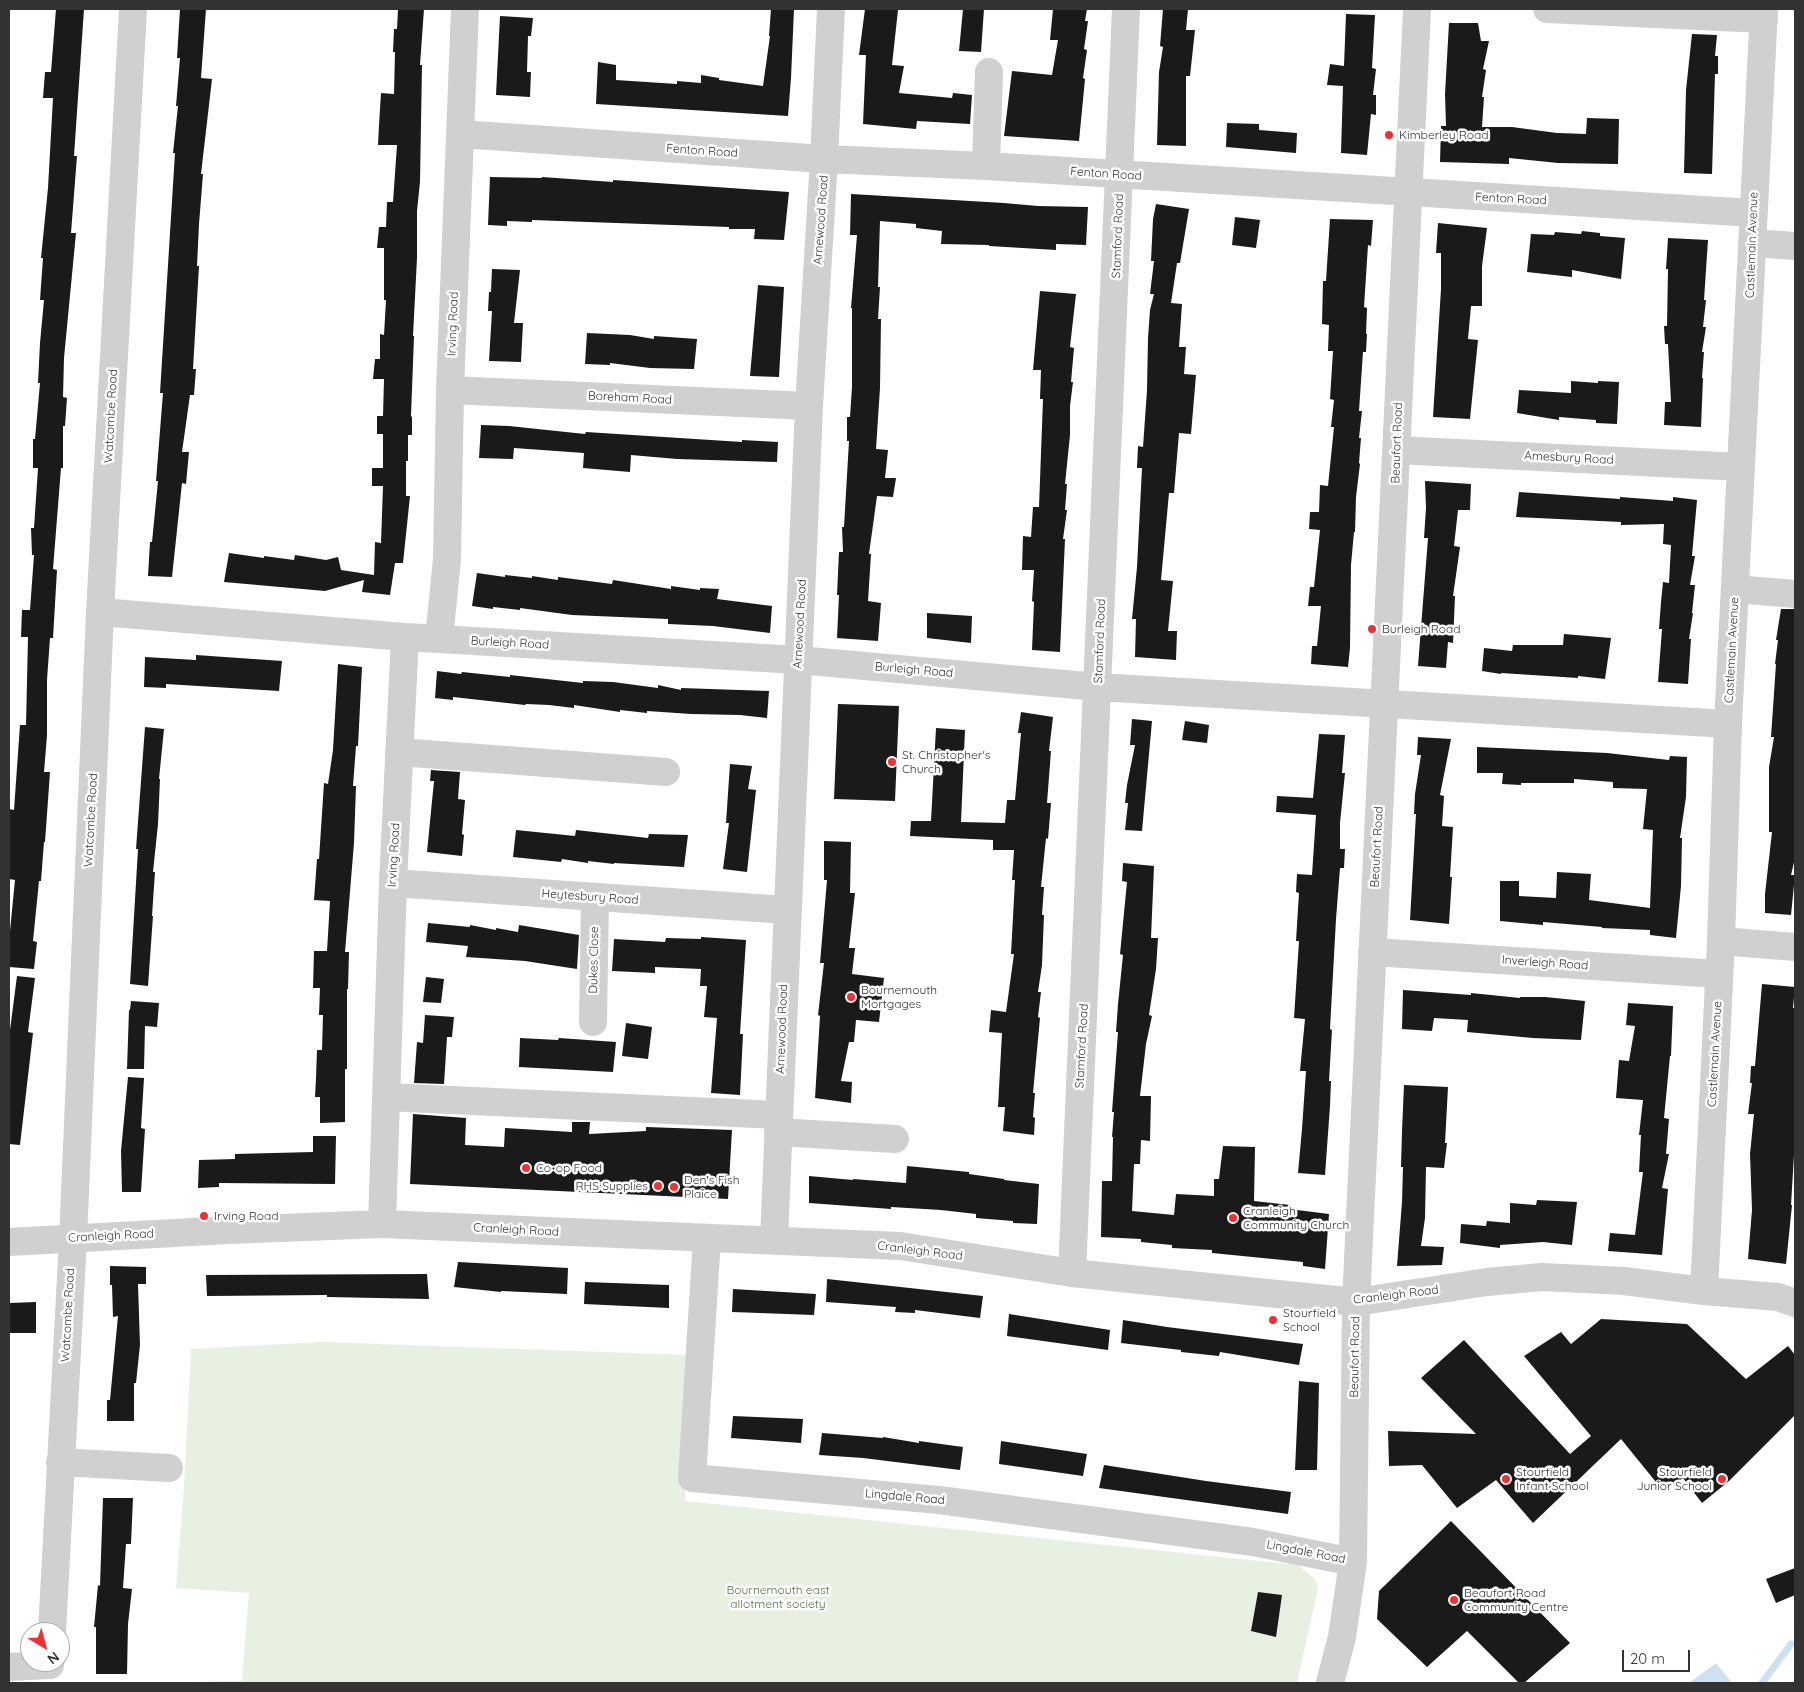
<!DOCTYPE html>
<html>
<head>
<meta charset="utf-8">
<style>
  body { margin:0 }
  #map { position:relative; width:1804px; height:1692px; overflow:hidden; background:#fff; font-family:Quicksand,sans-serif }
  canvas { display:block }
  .frame { position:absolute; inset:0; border:10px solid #333; pointer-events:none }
  .north { position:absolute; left:20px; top:1622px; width:50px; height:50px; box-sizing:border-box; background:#fff; border:1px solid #adadad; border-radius:50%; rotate:143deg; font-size:14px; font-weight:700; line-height:20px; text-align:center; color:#333 }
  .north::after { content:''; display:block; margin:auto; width:18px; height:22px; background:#ef3034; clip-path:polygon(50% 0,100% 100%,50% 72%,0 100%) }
  .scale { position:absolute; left:1622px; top:1650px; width:68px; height:22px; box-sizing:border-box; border:2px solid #333; border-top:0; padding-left:6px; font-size:15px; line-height:18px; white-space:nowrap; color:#333; -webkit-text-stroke:4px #fff; paint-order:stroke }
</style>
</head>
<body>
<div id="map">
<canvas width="1804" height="1692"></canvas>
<div class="frame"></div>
<div class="north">N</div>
<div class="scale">20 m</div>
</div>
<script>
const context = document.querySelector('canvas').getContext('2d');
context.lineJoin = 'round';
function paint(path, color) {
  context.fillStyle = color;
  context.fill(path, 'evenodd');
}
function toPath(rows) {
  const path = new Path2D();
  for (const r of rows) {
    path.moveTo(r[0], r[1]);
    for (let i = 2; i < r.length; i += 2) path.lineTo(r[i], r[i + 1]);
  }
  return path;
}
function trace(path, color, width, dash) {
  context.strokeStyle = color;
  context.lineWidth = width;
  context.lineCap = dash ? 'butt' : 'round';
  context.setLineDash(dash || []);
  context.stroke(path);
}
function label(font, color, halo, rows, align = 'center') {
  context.font = font + ' Quicksand,sans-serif';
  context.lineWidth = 5;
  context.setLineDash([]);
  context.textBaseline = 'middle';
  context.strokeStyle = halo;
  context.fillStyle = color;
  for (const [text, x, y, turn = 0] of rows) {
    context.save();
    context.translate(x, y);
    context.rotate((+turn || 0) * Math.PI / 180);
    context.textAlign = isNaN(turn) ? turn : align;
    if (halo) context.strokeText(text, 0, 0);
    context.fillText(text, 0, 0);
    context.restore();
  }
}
const green = toPath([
  [322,1342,690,1355,685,1501,1298,1565,1315,1579,1318,1588,1297,1683,137,1683,242,1681,249,1593,176,1588,184,1487,191,1349]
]);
const water = toPath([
  [1716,1663,1732,1683,1689,1683]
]);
const stream = toPath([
  [1762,1683,1791,1644]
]);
const building = toPath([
  [56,9,84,9,74,156,77,156,71,233,76,233,64,358,63,397,67,398,65,426,63,426,63,468,61,468,53,569,57,570,53,638,50,638,47,680,47,735,44,772,50,772,45,842,44,842,41,881,39,881,33,941,37,942,34,969,9,967,9,941,15,880,9,879,9,809,14,810,20,725,26,725,28,637,21,637,22,610,30,610,34,555,32,555,31,528,34,528,38,468,33,468,33,439,35,439,40,383,38,383,40,343,44,300,40,300,43,258,41,258,48,188,53,98,43,98,45,72,51,72],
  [180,9,206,9,201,78,212,79,201,174,203,174,199,224,197,266,199,266,193,369,196,369,194,395,190,395,182,452,189,452,186,484,182,483,172,577,148,576,150,542,152,542,158,481,156,481,163,393,160,393,175,153,173,153,178,106,176,106,180,58,177,58],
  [398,9,424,9,420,65,422,65,420,182,417,211,417,258,413,336,414,336,411,416,412,417,412,435,408,435,408,461,406,461,406,496,410,496,403,563,395,563,390,595,362,592,364,580,325,591,224,582,229,553,264,558,264,556,294,560,295,555,326,560,338,557,341,570,374,575,375,542,381,543,383,486,372,486,372,468,383,468,383,434,377,434,377,416,383,416,384,379,373,379,375,359,380,359,380,334,384,335,386,300,384,300,384,248,377,248,379,227,386,227,387,202,393,202,397,145,378,145,379,125,381,93,394,94,395,52,393,52,394,29,397,29],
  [771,9,794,9,791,78,788,116,596,104,598,62,616,65,616,80,677,84,677,81,701,83,701,75,719,78,719,80,763,86,770,36,769,36],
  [865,9,898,10,892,65,904,66,899,93,952,98,953,93,972,95,970,124,917,121,916,129,863,124,866,55,859,55],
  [963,9,984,9,981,52,959,51],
  [1053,9,1087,9,1085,21,1088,21,1084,49,1087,50,1083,78,1085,79,1079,141,1004,136,1012,71,1052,75,1058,40,1050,40],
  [1163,9,1188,9,1186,30,1195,30,1190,76,1186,76,1186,146,1157,145,1159,72,1163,47,1160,46],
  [1346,14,1375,15,1372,68,1376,69,1373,95,1376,95,1376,115,1371,114,1367,155,1341,153,1343,86,1327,85,1330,64,1344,66],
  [500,16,533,18,531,36,528,36,527,72,531,72,530,97,496,95],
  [1449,23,1478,23,1481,41,1489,41,1483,69,1486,70,1482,97,1484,97,1482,127,1512,127,1557,133,1586,134,1587,118,1619,119,1618,164,1558,163,1509,158,1509,164,1440,162,1441,126,1446,126,1445,94],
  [1692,34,1717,35,1715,56,1718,56,1718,74,1715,74,1712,174,1684,173,1686,90],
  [1227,123,1259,124,1259,130,1297,133,1296,153,1226,147],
  [490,177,542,178,542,177,613,182,613,180,789,192,784,240,754,239,755,229,729,229,729,227,532,220,532,222,507,221,507,226,488,225],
  [851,194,1004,203,1038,206,1088,207,1086,245,1056,244,1056,250,989,246,989,245,941,244,942,231,916,228,916,224,880,221,878,287,880,287,878,319,881,319,880,388,876,449,888,450,885,478,896,478,893,497,877,496,869,554,871,554,868,601,881,603,878,641,837,638,839,595,837,595,838,573,839,552,843,552,842,527,844,527,849,441,847,441,847,417,850,417,852,387,852,308,851,308,857,235,850,235],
  [1156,204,1189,209,1180,263,1177,263,1171,303,1182,304,1179,347,1186,347,1184,374,1196,375,1191,434,1179,433,1174,493,1169,493,1161,580,1173,581,1168,631,1177,631,1176,660,1135,657,1136,619,1132,619,1137,567,1142,468,1137,468,1138,446,1143,447,1147,390,1148,338,1150,310,1154,294,1150,294,1154,261,1151,261,1153,219],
  [1235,217,1260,220,1256,248,1232,245],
  [1330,219,1373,220,1371,246,1368,245,1364,307,1367,308,1366,334,1367,334,1366,352,1363,352,1359,411,1362,411,1359,438,1361,438,1359,463,1360,464,1356,497,1355,532,1354,532,1351,565,1350,648,1348,667,1311,664,1312,646,1317,646,1321,606,1308,606,1310,587,1314,587,1320,530,1309,529,1310,512,1319,512,1320,485,1328,486,1334,427,1331,427,1334,400,1330,399,1333,351,1328,351,1329,325,1322,324,1323,281,1326,281],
  [1438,223,1487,228,1482,266,1482,306,1471,306,1468,339,1478,340,1470,419,1433,417,1441,289,1441,253,1436,253],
  [1582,231,1600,233,1600,236,1625,238,1621,279,1572,270,1572,277,1527,272,1531,234,1554,235,1555,232,1581,234],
  [1668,238,1708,240,1704,300,1706,300,1703,327,1706,327,1702,352,1704,352,1702,378,1703,378,1701,427,1664,425,1665,402,1671,402,1668,344,1665,344,1664,326,1667,326,1668,269,1666,269],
  [492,269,520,270,514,323,523,323,521,362,489,361,492,311,488,311,489,292,491,292],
  [758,285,784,287,779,377,750,376],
  [1040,291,1076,294,1070,347,1074,348,1071,382,1073,382,1070,406,1070,435,1065,484,1067,484,1065,510,1067,510,1063,539,1065,539,1060,652,1032,650,1034,602,1032,601,1034,570,1022,570,1023,536,1031,537,1033,507,1039,507,1043,399,1040,399,1041,370,1033,370],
  [587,333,630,335,654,339,654,336,697,339,694,369,650,368,610,363,610,365,585,364],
  [1571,381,1598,383,1598,381,1619,382,1617,424,1596,423,1596,420,1559,417,1559,420,1517,413,1519,390,1571,393],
  [481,425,509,426,585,434,586,432,742,442,742,440,778,442,777,462,677,459,631,455,630,472,583,468,584,453,514,448,513,459,479,458],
  [1425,481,1471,484,1470,510,1458,510,1454,546,1460,547,1453,596,1455,596,1453,643,1448,642,1446,668,1418,666,1428,538,1424,538,1426,508],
  [1519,492,1620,499,1620,497,1673,501,1673,497,1697,500,1692,556,1695,556,1690,585,1695,585,1692,613,1693,613,1689,639,1691,639,1688,684,1658,682,1662,629,1659,629,1661,602,1663,582,1669,583,1671,545,1663,544,1664,524,1621,525,1621,522,1516,517],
  [477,573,505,577,505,575,532,578,532,576,558,580,558,577,612,584,613,580,671,589,671,586,700,590,700,588,719,589,717,599,772,606,770,633,713,626,668,624,668,619,572,615,520,608,520,610,493,607,493,609,472,606],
  [1781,609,1795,609,1795,858,1791,875,1795,875,1791,915,1765,913,1765,894,1772,832,1769,832,1769,767,1774,737,1771,737,1776,664,1775,664,1778,640,1776,640],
  [927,613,972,616,971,643,927,638],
  [1564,634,1611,638,1605,679,1578,676,1578,678,1501,673,1501,674,1482,671,1484,648,1512,651,1513,645,1563,645],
  [196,655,282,661,279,691,166,684,166,688,144,687,145,657,196,660],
  [338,664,362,667,358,746,356,746,353,786,356,786,354,843,345,952,349,952,348,989,347,989,347,1069,345,1069,345,1122,320,1123,320,1097,315,1097,316,1078,317,1050,322,1050,323,1015,319,1015,320,988,313,988,314,951,327,951,330,901,314,900,317,859,319,859,324,783,328,784,333,750],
  [437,671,461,674,462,672,510,677,510,675,583,683,583,681,613,682,658,688,658,685,681,690,681,688,769,691,767,718,740,715,691,714,647,711,647,713,620,710,620,712,574,705,574,708,549,705,526,704,525,705,453,697,453,700,435,698],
  [838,704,899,706,895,801,834,799],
  [1021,712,1053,717,1049,751,1051,751,1047,803,1051,803,1048,839,1046,838,1041,887,1044,887,1042,915,1044,915,1042,965,1038,992,1041,992,1038,1017,1040,1018,1033,1093,1035,1093,1033,1117,1035,1118,1034,1135,1003,1131,1005,1107,998,1107,1002,1033,989,1032,991,1010,1006,1012,1014,954,1011,954,1015,880,1012,880,1014,850,993,850,993,840,910,836,911,821,931,821,936,728,965,730,961,822,1005,823,1007,800,1015,800,1021,733,1018,733],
  [1132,719,1152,721,1142,831,1125,830,1128,803,1125,803,1127,785,1135,745,1130,745],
  [1185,721,1209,725,1207,743,1182,740],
  [145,727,164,729,159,779,160,779,158,824,153,872,155,872,152,916,153,916,148,986,130,984,138,849,136,849],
  [1319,734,1345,735,1342,773,1345,773,1340,823,1340,849,1345,849,1344,868,1340,868,1336,919,1330,1029,1332,1030,1329,1081,1331,1081,1330,1106,1325,1175,1298,1173,1302,1129,1306,1071,1300,1071,1305,1019,1294,1018,1299,941,1296,941,1299,893,1296,892,1297,874,1312,875,1316,815,1276,812,1277,796,1313,798],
  [1418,737,1451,739,1440,795,1444,796,1442,826,1453,827,1450,877,1452,877,1449,924,1410,920,1416,814,1414,814,1415,794,1421,755,1417,755],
  [1477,747,1607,753,1669,760,1670,756,1687,757,1686,797,1680,838,1682,838,1681,886,1676,938,1650,935,1650,930,1602,928,1602,927,1543,922,1543,925,1500,921,1500,881,1519,881,1519,896,1556,898,1557,872,1591,874,1589,900,1650,908,1653,830,1643,829,1647,789,1613,788,1613,782,1574,779,1574,783,1521,783,1521,785,1502,784,1503,773,1477,773],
  [730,764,752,766,748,789,756,790,747,872,723,869,729,823,726,823],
  [431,770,460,772,458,799,465,800,462,834,464,835,462,856,427,852,434,781,430,781],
  [516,830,575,836,576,830,648,838,649,834,688,835,684,867,614,863,614,864,588,861,588,863,562,859,561,862,513,857],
  [824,841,851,842,850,893,855,893,849,948,855,948,852,974,884,978,879,1022,856,1020,854,1042,849,1042,841,1081,852,1082,851,1103,815,1098,820,1016,818,1015,824,963,820,963,827,880,824,880],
  [1123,863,1154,866,1151,938,1158,938,1156,969,1149,1015,1152,1016,1146,1044,1140,1096,1151,1096,1150,1141,1141,1140,1140,1164,1134,1164,1132,1211,1174,1215,1176,1194,1214,1196,1214,1179,1219,1179,1223,1146,1255,1147,1254,1201,1290,1205,1289,1209,1329,1214,1325,1269,1303,1266,1303,1262,1212,1253,1212,1250,1172,1248,1172,1245,1141,1242,1141,1239,1101,1237,1102,1181,1112,1181,1113,1137,1112,1137,1114,1112,1112,1112,1118,1032,1116,1032,1118,1004,1123,955,1120,954,1127,882,1122,881],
  [428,923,470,927,470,925,496,930,496,928,518,932,519,925,579,935,577,969,525,961,466,957,468,946,426,942],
  [701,937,746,940,740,1034,743,1034,740,1095,711,1093,717,1018,704,1017,707,986,700,986,701,969,655,967,655,973,612,971,614,939,665,942,666,938,701,939],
  [17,976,35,978,28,1032,33,1033,20,1145,9,1144,9,1030,10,1030],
  [426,977,444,979,441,1003,423,1002],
  [1762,984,1795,987,1793,1008,1795,1008,1794,1155,1791,1205,1792,1205,1786,1264,1748,1259,1752,1210,1750,1154,1754,1114,1748,1114,1752,1083,1750,1083,1751,1066,1755,1066],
  [1403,990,1471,995,1471,993,1520,998,1520,997,1545,997,1585,1001,1581,1040,1533,1038,1467,1032,1468,1020,1434,1018,1432,1031,1402,1029],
  [131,1001,159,1003,157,1027,145,1026,144,1069,127,1069,129,1010,130,1010],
  [1628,1003,1673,1006,1671,1056,1670,1056,1664,1118,1669,1119,1666,1154,1669,1154,1662,1188,1668,1189,1662,1255,1608,1251,1610,1233,1635,1235,1643,1172,1639,1172,1641,1135,1639,1135,1643,1100,1616,1098,1619,1060,1629,1061,1635,1026,1626,1025],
  [425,1015,454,1017,452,1037,447,1037,444,1084,414,1083,417,1042,423,1043],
  [626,1023,652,1027,648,1059,622,1056],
  [520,1038,558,1040,559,1038,616,1042,613,1072,519,1067],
  [128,1077,144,1078,141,1128,145,1129,141,1192,122,1192,121,1151],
  [1404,1085,1448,1087,1445,1143,1447,1143,1444,1168,1426,1167,1425,1218,1421,1246,1444,1247,1442,1265,1397,1266,1402,1202,1403,1167,1401,1167,1402,1131],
  [413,1114,466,1118,465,1145,504,1147,505,1128,572,1132,572,1122,590,1122,589,1134,646,1131,646,1127,732,1130,728,1199,410,1184],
  [313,1136,336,1136,335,1184,219,1183,219,1187,198,1188,199,1160,235,1159,235,1154,313,1152],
  [907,1166,969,1172,969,1174,1004,1179,1004,1180,1039,1184,1037,1224,1013,1223,1013,1221,976,1218,976,1214,941,1210,891,1207,891,1209,809,1203,809,1176,853,1180,853,1179,906,1183],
  [1537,1200,1577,1202,1572,1245,1543,1242,1500,1245,1500,1248,1460,1243,1461,1224,1486,1226,1487,1221,1510,1223,1510,1203,1536,1205],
  [458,1262,568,1268,567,1294,501,1291,501,1292,454,1287],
  [110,1266,146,1267,146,1284,138,1284,140,1345,136,1383,134,1383,134,1421,107,1421,107,1400,110,1400,118,1316,113,1317,112,1285,110,1285],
  [427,1274,429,1299,327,1297,327,1295,207,1296,206,1275],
  [827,1279,983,1296,980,1318,915,1310,915,1313,895,1312,896,1307,826,1302],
  [585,1282,669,1285,669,1308,584,1304],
  [733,1289,816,1294,814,1315,732,1312],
  [36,1302,36,1333,10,1333,10,1303],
  [1009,1314,1110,1330,1108,1350,1007,1336],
  [1601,1319,1687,1324,1746,1379,1788,1346,1795,1355,1795,1415,1729,1481,1702,1503,1683,1478,1664,1492,1621,1439,1533,1523,1496,1480,1457,1508,1422,1465,1389,1466,1388,1431,1476,1434,1421,1378,1464,1340,1570,1454,1591,1436,1524,1356,1561,1332,1571,1344],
  [1123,1320,1167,1327,1303,1344,1299,1365,1220,1352,1219,1356,1181,1352,1181,1350,1121,1343],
  [1299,1381,1319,1383,1317,1470,1295,1470],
  [733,1416,803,1419,801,1443,731,1438],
  [822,1433,883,1438,883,1437,919,1443,919,1441,963,1447,960,1470,863,1458,819,1455],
  [1001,1441,1087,1454,1083,1476,999,1464],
  [1104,1465,1206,1481,1291,1492,1288,1514,1099,1488],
  [103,1498,133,1498,131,1544,126,1544,123,1588,132,1589,128,1624,127,1674,96,1674,96,1627,94,1627,98,1585,100,1586],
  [1451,1521,1570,1643,1524,1683,1519,1683,1467,1631,1427,1667,1377,1619,1379,1591],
  [1795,1568,1795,1595,1776,1603,1766,1579],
  [1258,1592,1282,1595,1276,1637,1251,1631]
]);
const minor = toPath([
  [1547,9,1764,19],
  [460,134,824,159,986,166,1753,213],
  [986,166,989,72],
  [1753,243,1795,246],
  [450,390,809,406],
  [1397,450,1741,467],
  [1735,589,1795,594],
  [100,612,405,637,798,660,1098,687,1728,724],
  [439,639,447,559,450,390,465,9],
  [399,752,666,772],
  [393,883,787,910],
  [1721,941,1795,947],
  [1372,952,1719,974],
  [593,1022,595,898],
  [386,1097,778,1115],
  [778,1132,895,1139],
  [382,1224,393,883,405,637],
  [707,1238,692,1478,939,1500,1253,1542,1353,1562],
  [774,1240,809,406,824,159,831,9],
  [9,1242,229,1230,382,1224,900,1246,1072,1273,1356,1302,1487,1282,1542,1277,1624,1281,1704,1291,1778,1297,1795,1303],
  [1072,1273,1126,9],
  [1704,1291,1721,941,1728,724,1764,9],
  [60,1462,169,1468],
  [52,1632,73,1239,100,612,133,9],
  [9,1667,50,1665],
  [1330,1683,1342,1637,1353,1562,1356,1302,1417,9]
]);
const markers = [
  [1389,135,5,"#ef3034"],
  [1372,629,5,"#ef3034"],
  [892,762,5,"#ef3034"],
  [851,997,5,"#ef3034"],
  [526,1168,5,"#ef3034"],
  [658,1186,5,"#ef3034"],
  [674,1187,5,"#ef3034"],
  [204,1216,5,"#ef3034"],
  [1233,1218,5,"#ef3034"],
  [1273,1320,5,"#ef3034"],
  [1506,1479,5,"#ef3034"],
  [1722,1479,5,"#ef3034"],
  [1454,1600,5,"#ef3034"]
];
const poiNames = [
  ["Kimberley Road",1399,135],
  ["Burleigh Road",1382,629],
  ["St. Christopher's",902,755],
  ["Church",902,769],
  ["Bournemouth",861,990],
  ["Mortgages",861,1004],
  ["Co-op Food",536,1168],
  ["Den's Fish",684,1180],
  ["Plaice",684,1194],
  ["RHS Supplies",648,1186,"right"],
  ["Cranleigh",1243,1211],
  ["Community Church",1243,1225],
  ["Irving Road",214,1216],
  ["Stourfield",1283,1313],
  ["School",1283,1327],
  ["Stourfield",1516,1472],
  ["Infant School",1516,1486],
  ["Stourfield",1712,1472,"right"],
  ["Junior School",1712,1486,"right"],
  ["Beaufort Road",1464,1593],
  ["Community Centre",1464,1607]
];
const streetNames = [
  ["Fenton Road",702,151,4],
  ["Fenton Road",1106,174,4],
  ["Fenton Road",1511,199,3],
  ["Arnewood Road",821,220,-86],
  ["Stamford Road",1118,236,-88],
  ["Castlemain Avenue",1752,245,-88],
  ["Irving Road",453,324,-88],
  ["Boreham Road",630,398,3],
  ["Watcombe Road",111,416,-87],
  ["Beaufort Road",1397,443,-88],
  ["Amesbury Road",1569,458,3],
  ["Arnewood Road",800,624,-87],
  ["Stamford Road",1100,641,-88],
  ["Burleigh Road",510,643,3],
  ["Castlemain Avenue",1732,650,-87],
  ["Burleigh Road",914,670,5],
  ["Watcombe Road",91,820,-87],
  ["Beaufort Road",1377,847,-87],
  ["Irving Road",394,855,-87],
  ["Heytesbury Road",590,897,4],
  ["Dukes Close",594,960,-89],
  ["Inverleigh Road",1545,963,4],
  ["Arnewood Road",782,1029,-88],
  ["Stamford Road",1082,1046,-87],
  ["Castlemain Avenue",1715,1054,-87],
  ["Cranleigh Road",516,1230,3],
  ["Cranleigh Road",111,1236,-3],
  ["Cranleigh Road",920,1251,7],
  ["Cranleigh Road",1396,1295,-7],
  ["Watcombe Road",68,1315,-87],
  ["Beaufort Road",1355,1357,-89],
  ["Lingdale Road",905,1497,5],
  ["Lingdale Road",1306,1552,11]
];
const parkNames = [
  ["Bournemouth east",778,1590],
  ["allotment society",778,1604]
];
paint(green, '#e8f0e1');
paint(water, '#cde1f0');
trace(stream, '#cde1f0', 7);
paint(building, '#1a1a1a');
trace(minor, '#d0d0d0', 28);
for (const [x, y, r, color] of markers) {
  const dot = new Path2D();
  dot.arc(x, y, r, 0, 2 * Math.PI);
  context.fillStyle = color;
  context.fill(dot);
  trace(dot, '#fff', 2);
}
label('12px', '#333', '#fff', poiNames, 'left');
label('12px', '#333', '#fff', streetNames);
label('12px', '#53733c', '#fff', parkNames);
</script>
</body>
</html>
